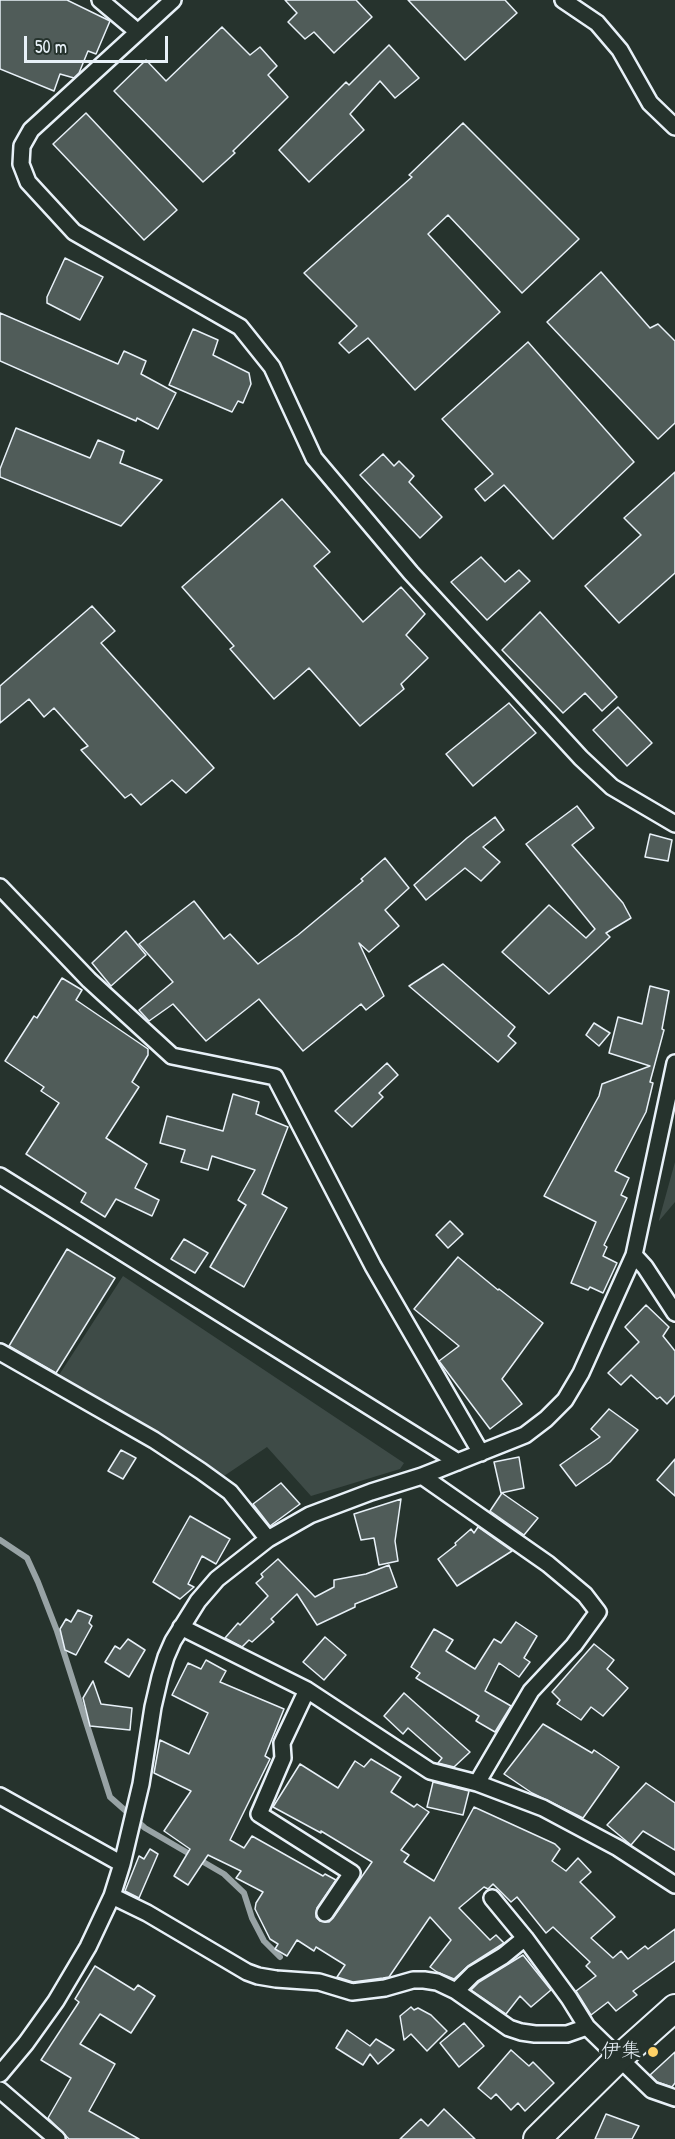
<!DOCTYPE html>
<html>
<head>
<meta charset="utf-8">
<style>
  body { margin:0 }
  #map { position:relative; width:675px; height:2139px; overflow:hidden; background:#26332d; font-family:"Patrick Hand",sans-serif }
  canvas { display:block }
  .scale { position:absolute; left:24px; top:36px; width:144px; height:27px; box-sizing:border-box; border:3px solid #e8f1f8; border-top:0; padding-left:8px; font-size:18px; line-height:21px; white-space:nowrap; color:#e8f1f8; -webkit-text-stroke:4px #26332d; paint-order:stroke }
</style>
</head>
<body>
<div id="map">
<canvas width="675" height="2139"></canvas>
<div class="scale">50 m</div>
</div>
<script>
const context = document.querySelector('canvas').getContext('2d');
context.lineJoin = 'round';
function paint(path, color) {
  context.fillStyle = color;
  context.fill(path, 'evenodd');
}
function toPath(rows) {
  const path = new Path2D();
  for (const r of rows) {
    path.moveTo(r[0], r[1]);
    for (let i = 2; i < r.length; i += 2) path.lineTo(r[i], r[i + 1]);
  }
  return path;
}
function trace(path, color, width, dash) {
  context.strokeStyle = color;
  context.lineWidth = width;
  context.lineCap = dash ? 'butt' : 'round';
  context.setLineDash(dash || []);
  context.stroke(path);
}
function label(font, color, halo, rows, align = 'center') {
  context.font = font + ' "Patrick Hand","Klee One",sans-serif';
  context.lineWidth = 6;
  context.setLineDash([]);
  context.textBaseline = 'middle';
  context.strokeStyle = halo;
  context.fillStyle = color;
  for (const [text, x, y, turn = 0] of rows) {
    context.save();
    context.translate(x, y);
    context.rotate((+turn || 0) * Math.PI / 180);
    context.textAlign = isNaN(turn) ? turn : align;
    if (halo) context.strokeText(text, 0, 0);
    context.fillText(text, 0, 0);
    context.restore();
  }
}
const green = toPath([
  [675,1162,675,1202,659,1221,659,1220],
  [123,1276,404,1463,400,1469,311,1496,267,1447,224,1476,59,1375]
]);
const stream = toPath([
  [0,1540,27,1558,38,1582,57,1631,110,1797,145,1828,224,1874,244,1893,252,1918,264,1941,280,1957]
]);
const building = toPath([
  [0,0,67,0,110,21,96,54,88,51,79,73,74,78,60,74,54,91,0,69,0,0],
  [285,0,356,0,372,17,334,53,314,32,305,39,288,22,297,13,285,0],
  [408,0,505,0,517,13,465,60,408,0],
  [222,27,250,55,260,47,277,66,268,75,288,97,233,151,235,153,203,182,114,91,146,60,166,81,222,27],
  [389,45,419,78,395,98,380,81,350,114,364,130,309,182,279,150,346,82,349,85,389,45],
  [86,113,177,210,144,240,53,144,86,113],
  [463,123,579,239,522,293,448,215,428,234,500,312,415,390,368,338,349,353,339,343,357,326,304,273,412,177,409,175,463,123],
  [65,258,103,277,80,320,47,303,47,297,65,258],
  [601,272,650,328,658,324,675,341,675,423,658,439,547,322,601,272],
  [0,313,118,364,124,351,146,361,141,374,176,393,158,429,137,418,136,421,0,361,0,313],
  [193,329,218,340,213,355,249,373,251,384,243,403,238,401,232,412,169,385,193,329],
  [528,342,634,462,553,539,504,485,485,501,475,489,493,474,442,419,528,342],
  [16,428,90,458,98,440,124,451,120,463,162,480,121,526,0,477,0,469,16,428],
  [383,454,394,466,399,461,414,476,409,482,442,517,420,538,360,475,383,454],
  [675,472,675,573,619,623,585,586,641,535,624,518,675,472],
  [282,499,330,552,314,566,363,622,401,587,425,614,406,635,428,658,401,684,404,689,360,726,309,668,274,699,230,649,234,646,182,587,282,499],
  [481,557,505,582,519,570,530,581,487,620,451,582,481,557],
  [92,606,115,631,101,643,214,768,186,793,172,780,141,805,131,794,125,798,81,750,88,746,54,708,44,717,29,699,0,723,0,686,92,606],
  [540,612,617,697,602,711,585,693,563,713,502,650,540,612],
  [509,703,536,733,473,786,446,754,509,703],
  [618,707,652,743,627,766,593,730,618,707],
  [577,806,594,828,572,845,623,903,631,918,606,933,610,937,549,994,502,952,549,905,586,938,595,929,526,844,577,806],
  [495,817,504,830,483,847,500,862,481,881,465,868,426,900,414,885,467,838,495,817],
  [650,834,672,840,668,861,645,857,650,834],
  [385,858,409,888,385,910,399,926,369,952,359,943,384,996,366,1010,361,1004,303,1051,259,999,206,1041,173,1004,149,1021,139,1010,173,982,139,944,194,901,224,939,230,934,258,964,298,935,363,881,361,879,385,858],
  [126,931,146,955,111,986,92,963,126,931],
  [443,964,515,1027,508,1036,516,1043,498,1062,409,986,443,964],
  [62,978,82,990,76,1000,148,1049,148,1055,132,1082,139,1087,106,1138,147,1164,135,1188,159,1200,152,1216,116,1199,105,1217,81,1202,86,1193,26,1154,59,1103,41,1091,44,1087,5,1061,34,1016,37,1018,62,978],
  [650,986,669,991,662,1029,664,1030,650,1082,653,1083,646,1112,615,1171,629,1178,621,1195,627,1198,604,1245,607,1247,603,1256,617,1263,603,1293,590,1287,588,1290,571,1283,596,1222,544,1196,599,1096,602,1084,650,1066,609,1053,618,1017,642,1024,650,986],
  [594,1023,610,1033,599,1046,586,1035,594,1023],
  [387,1063,398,1075,379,1093,383,1097,352,1127,335,1111,387,1063],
  [233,1094,259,1102,256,1114,288,1127,262,1194,287,1208,244,1287,210,1267,246,1205,238,1200,255,1170,212,1156,208,1170,181,1162,185,1150,160,1143,167,1116,223,1131,233,1094],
  [450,1221,463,1234,448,1248,436,1235,450,1221],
  [184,1239,208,1253,195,1273,171,1259,184,1239],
  [67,1249,115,1278,56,1373,9,1346,67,1249],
  [458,1257,498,1290,499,1289,543,1323,502,1379,522,1404,490,1429,439,1361,459,1346,414,1309,458,1257],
  [646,1305,669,1327,663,1336,675,1351,675,1395,667,1404,660,1397,657,1399,631,1375,621,1385,608,1373,639,1342,625,1327,646,1305],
  [609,1409,638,1430,610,1462,576,1486,560,1465,600,1437,591,1429,609,1409],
  [121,1450,136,1458,123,1479,108,1471,121,1450],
  [519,1457,524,1488,501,1493,494,1462,519,1457],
  [675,1459,675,1496,657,1480,675,1459],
  [281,1483,300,1504,270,1526,253,1504,281,1483],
  [502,1493,538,1518,524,1535,490,1511,502,1493],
  [401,1499,395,1541,398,1561,379,1565,374,1538,361,1540,354,1514,401,1499],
  [190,1516,230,1539,216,1564,202,1556,188,1584,194,1587,180,1599,153,1582,190,1516],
  [478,1527,512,1551,457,1586,438,1559,456,1545,455,1543,471,1529,474,1533,478,1527],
  [278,1559,315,1597,334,1587,334,1580,366,1574,389,1565,397,1587,355,1604,355,1607,317,1625,297,1594,271,1619,274,1622,252,1642,249,1640,242,1647,225,1638,238,1623,240,1625,268,1596,256,1583,263,1577,261,1574,278,1559],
  [78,1610,92,1616,89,1623,92,1626,76,1655,65,1650,60,1629,66,1619,71,1622,78,1610],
  [516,1622,537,1636,524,1658,530,1662,519,1677,499,1663,485,1691,511,1706,495,1732,476,1721,479,1716,416,1678,420,1673,411,1667,434,1629,453,1640,446,1651,475,1669,494,1639,501,1643,516,1622],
  [325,1637,346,1655,324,1680,303,1662,325,1637],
  [128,1639,145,1650,129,1677,105,1662,115,1646,120,1649,128,1639],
  [594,1644,614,1660,607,1669,628,1688,603,1716,591,1707,581,1720,557,1704,560,1700,552,1692,594,1644],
  [206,1660,226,1671,220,1682,284,1709,265,1756,270,1759,230,1840,244,1848,252,1836,323,1876,325,1874,336,1880,317,1908,316,1917,320,1921,329,1922,333,1918,372,1862,321,1831,321,1833,273,1807,300,1764,338,1788,355,1761,364,1767,371,1759,401,1777,391,1792,414,1807,417,1804,429,1812,401,1850,409,1855,404,1862,434,1881,474,1807,555,1844,560,1849,552,1861,566,1871,578,1858,591,1872,580,1882,615,1917,591,1938,613,1958,621,1951,628,1959,645,1946,648,1949,675,1929,675,1961,633,1991,637,1995,616,2011,608,2002,591,2015,576,1991,596,1976,586,1966,590,1962,553,1927,546,1933,517,1897,511,1902,493,1884,488,1889,484,1887,459,1908,490,1940,496,1935,504,1943,468,1966,454,1979,437,1972,430,1967,451,1940,430,1917,389,1977,383,1978,353,1982,337,1977,345,1965,316,1947,314,1951,297,1940,287,1956,275,1949,278,1944,270,1939,255,1909,256,1903,263,1892,236,1878,241,1871,208,1855,188,1885,174,1876,190,1849,164,1831,191,1791,154,1773,160,1740,189,1754,208,1713,172,1695,188,1663,201,1669,206,1660],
  [93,1681,101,1704,132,1708,130,1730,90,1726,83,1698,93,1681],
  [404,1693,470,1752,454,1767,438,1763,442,1758,408,1728,403,1734,384,1716,404,1693],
  [543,1724,592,1753,594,1750,619,1767,583,1818,532,1793,504,1774,543,1724],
  [433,1782,469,1791,463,1815,427,1807,433,1782],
  [646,1783,675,1803,675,1850,643,1831,631,1845,607,1825,646,1783],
  [150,1849,158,1854,139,1898,125,1891,139,1856,144,1859,150,1849],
  [523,1955,551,1990,531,2007,520,1996,506,2014,471,1990,479,1982,523,1955],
  [95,1966,134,1990,138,1985,155,1996,131,2033,100,2014,80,2044,115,2064,89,2111,139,2139,69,2139,48,2118,71,2078,41,2060,79,2002,75,1999,95,1966],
  [411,2007,414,2010,418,2008,431,2015,447,2031,427,2051,411,2034,404,2040,400,2016,411,2007],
  [464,2023,484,2046,459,2067,440,2043,464,2023],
  [347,2030,370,2046,376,2039,394,2050,378,2064,370,2054,363,2065,336,2048,347,2030],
  [511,2050,529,2066,533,2062,554,2083,525,2111,518,2103,511,2110,496,2094,491,2099,478,2088,511,2050],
  [675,2052,675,2083,672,2087,657,2082,650,2075,675,2052],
  [444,2109,475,2139,400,2139,421,2119,428,2126,444,2109],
  [606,2114,639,2126,632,2139,595,2139,606,2114]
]);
const minor = toPath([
  [100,0,138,32],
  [173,0,31,130,22,146,21,164,28,182,74,232,240,327,272,367,314,458,411,573,581,758,612,787,675,824],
  [563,0,597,23,620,50,650,103,675,127],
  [0,887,89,980,172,1056,275,1077,373,1266,481,1453],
  [0,1176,458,1462],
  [634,1255,645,1267,675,1313],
  [0,1352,154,1440,201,1471,230,1492,268,1539],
  [422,1476,548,1564,585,1595,598,1612,574,1645,531,1691,477,1783],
  [181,1627,307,1690,430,1771,477,1783,543,1808,618,1848,675,1885],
  [307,1690,282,1743,283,1758,259,1814,352,1873,325,1913],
  [0,1796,122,1864],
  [112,1896,147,1913,247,1972,258,1976,276,1979,319,1982,352,1992,385,1988,413,1980,424,1980,437,1982,456,1991,509,2028,521,2032,535,2034,567,2034,587,2027],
  [492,1898,525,1938,569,1998,587,2027,652,2090,675,2098],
  [456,1991,473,1974,503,1956,525,1938],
  [0,2074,26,2043,56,2001,88,1947,112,1896,122,1864,141,1784,153,1707,160,1677,166,1657,173,1641,198,1601,217,1579,268,1539,310,1515,371,1492,422,1476,525,1435,546,1419,565,1400,581,1373,634,1255,675,1063],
  [0,2090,57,2139]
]);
const trunk = toPath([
  [537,2139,618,2059,675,2008]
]);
const markers = [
  [653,2052,6,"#ffd166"]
];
const poiNames = [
  ["伊集",641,2052]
];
paint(green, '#3e4b47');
trace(stream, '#98a3a5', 6);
paint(building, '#505c59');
trace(building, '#e8f1f8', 1.5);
trace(minor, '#e8f1f8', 20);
trace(trunk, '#e8f1f8', 30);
trace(minor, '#26332d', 15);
trace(trunk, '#26332d', 26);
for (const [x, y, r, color] of markers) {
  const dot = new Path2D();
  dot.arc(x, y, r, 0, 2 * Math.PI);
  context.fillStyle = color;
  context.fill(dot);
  trace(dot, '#26332d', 2);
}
label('20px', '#e8f1f8', '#26332d', poiNames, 'right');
</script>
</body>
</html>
